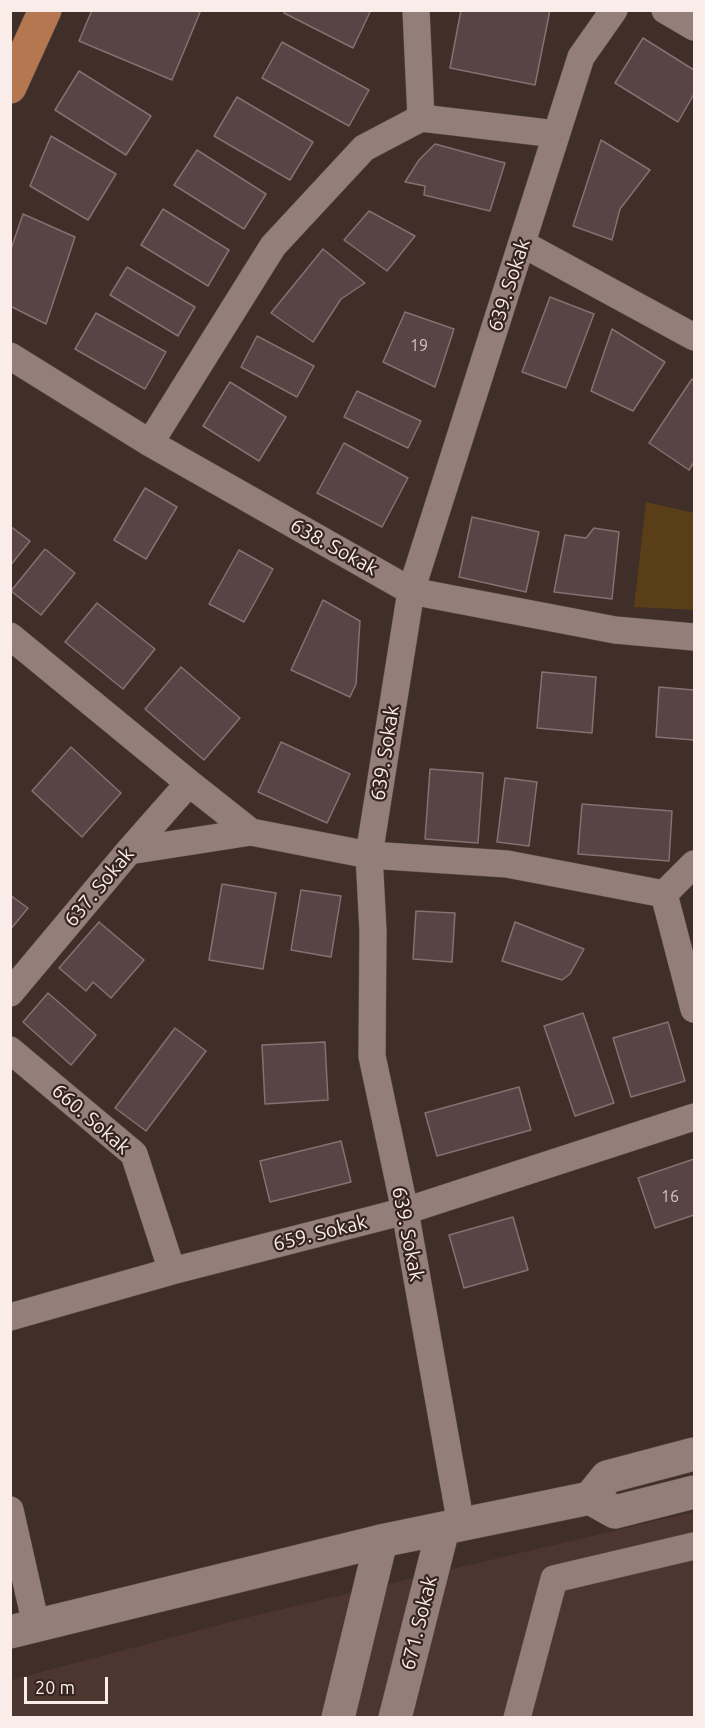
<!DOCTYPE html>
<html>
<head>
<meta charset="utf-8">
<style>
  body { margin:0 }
  #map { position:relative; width:705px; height:1728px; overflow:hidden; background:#402e29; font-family:Ubuntu,sans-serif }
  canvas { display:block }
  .frame { position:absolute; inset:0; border:12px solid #f9ece9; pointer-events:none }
  .scale { position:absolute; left:24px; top:1677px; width:84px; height:27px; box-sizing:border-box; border:3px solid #f9ece9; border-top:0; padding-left:8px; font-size:18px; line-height:21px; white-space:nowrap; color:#f9ece9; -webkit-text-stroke:4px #362420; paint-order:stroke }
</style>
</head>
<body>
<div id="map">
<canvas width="705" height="1728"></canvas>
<div class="frame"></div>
<div class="scale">20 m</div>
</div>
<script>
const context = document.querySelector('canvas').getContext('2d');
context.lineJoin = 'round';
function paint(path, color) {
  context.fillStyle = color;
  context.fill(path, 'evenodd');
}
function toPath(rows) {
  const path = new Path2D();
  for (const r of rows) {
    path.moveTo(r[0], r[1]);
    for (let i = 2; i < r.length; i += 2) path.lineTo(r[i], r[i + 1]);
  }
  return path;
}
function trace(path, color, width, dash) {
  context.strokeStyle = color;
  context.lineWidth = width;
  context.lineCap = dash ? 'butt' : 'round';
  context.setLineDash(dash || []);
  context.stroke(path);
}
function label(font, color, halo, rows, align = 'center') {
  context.font = font + ' Ubuntu,sans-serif';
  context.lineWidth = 4.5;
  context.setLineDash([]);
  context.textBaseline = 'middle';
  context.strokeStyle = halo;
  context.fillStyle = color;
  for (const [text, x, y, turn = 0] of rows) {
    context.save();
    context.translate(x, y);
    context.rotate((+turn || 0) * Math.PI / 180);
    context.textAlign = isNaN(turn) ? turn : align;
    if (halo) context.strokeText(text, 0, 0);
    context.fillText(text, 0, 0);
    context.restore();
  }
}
const built = toPath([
  [694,1512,694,1717,11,1718,11,1680,253,1616]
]);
const green = toPath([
  [646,502,694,513,694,610,634,607]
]);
const building = toPath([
  [92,10,201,10,172,80,79,41,92,10],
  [285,10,371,10,353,48,284,13,285,10],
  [461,10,550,10,535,85,450,68,461,10],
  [643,38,694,70,694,94,678,122,615,83,643,38],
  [282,42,369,90,349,126,262,78,282,42],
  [79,71,151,116,126,155,55,110,79,71],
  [237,97,313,142,290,180,214,136,237,97],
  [51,136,116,174,88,220,30,186,51,136],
  [601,140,650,170,620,209,612,240,573,226,601,140],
  [435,144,505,163,490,211,424,195,425,186,405,182,419,160,435,144],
  [197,150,266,194,244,229,174,185,197,150],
  [163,209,229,250,208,286,141,245,163,209],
  [369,211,415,236,387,271,344,240,369,211],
  [23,214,75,237,46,324,10,306,10,252,23,214],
  [323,249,365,283,341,299,313,342,271,313,323,249],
  [127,267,195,307,178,336,110,295,127,267],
  [550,297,594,314,566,388,522,372,550,297],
  [405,312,454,329,435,387,383,362,405,312],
  [96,313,166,352,145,389,75,349,96,313],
  [612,329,665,362,633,411,591,391,612,329],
  [257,336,314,366,297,397,241,367,257,336],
  [692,379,694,381,694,462,689,470,649,443,692,379],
  [230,382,286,417,259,461,203,426,230,382],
  [357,391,421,421,408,448,344,417,357,391],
  [344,443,408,478,382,527,317,493,344,443],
  [145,488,177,507,146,559,114,540,145,488],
  [472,517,539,532,526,592,459,577,472,517],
  [10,526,30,541,10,566,10,526],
  [594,528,619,532,612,599,554,592,565,535,586,538,594,528],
  [45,549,75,573,41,615,11,591,45,549],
  [239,550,273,569,244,622,209,604,239,550],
  [323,600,360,621,356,684,350,697,291,670,323,600],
  [97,603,155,649,123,689,65,642,97,603],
  [181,667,240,718,204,760,145,709,181,667],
  [542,672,596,677,592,733,537,728,542,672],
  [659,687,694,690,694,740,656,737,659,687],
  [281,742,350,774,327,823,258,792,281,742],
  [71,747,121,793,82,837,32,791,71,747],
  [430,769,483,773,478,843,425,839,430,769],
  [505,778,537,782,529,846,497,842,505,778],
  [582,804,672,811,669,861,578,854,582,804],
  [222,884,276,893,263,969,209,960,222,884],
  [301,890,341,896,331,957,291,950,301,890],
  [10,895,28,908,10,930,10,895],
  [416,911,455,913,452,962,413,959,416,911],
  [99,922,144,960,111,998,93,982,86,991,59,968,99,922],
  [515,922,584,949,570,974,562,980,502,961,515,922],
  [48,993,96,1035,71,1065,23,1022,48,993],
  [583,1013,614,1103,575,1116,544,1026,583,1013],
  [668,1022,685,1081,631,1097,613,1038,668,1022],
  [175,1028,206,1051,146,1131,115,1108,175,1028],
  [325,1042,328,1100,265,1104,262,1045,325,1042],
  [519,1087,531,1130,437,1156,425,1113,519,1087],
  [341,1141,351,1182,270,1202,260,1161,341,1141],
  [694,1159,694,1215,655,1228,638,1178,694,1159],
  [513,1217,528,1270,464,1288,449,1235,513,1217]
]);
const minor = toPath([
  [416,10,421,118],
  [665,10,694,27],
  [523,244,694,337],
  [10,356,150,443,411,591,615,630,694,637],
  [150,443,273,246,364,148,421,118,556,134],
  [10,636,189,783,251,832,369,855,507,864,664,894,694,1009],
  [129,851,251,832],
  [664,894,694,864],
  [10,993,129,851,189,783],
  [10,1050,134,1154,172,1271],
  [10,1317,172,1271,405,1211,694,1117],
  [10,1510,36,1625],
  [461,1525,405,1211,372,1056,373,931,369,855,411,591,581,57,614,10],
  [517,1718,554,1579,694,1546]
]);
const tertiary = toPath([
  [590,1498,615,1512,694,1492],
  [10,1632,381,1541,590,1498,607,1477,694,1454],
  [338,1718,381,1541],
  [395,1718,443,1529]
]);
const primary = toPath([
  [10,87,45,10]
]);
const numberNames = [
  ["19",419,346],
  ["16",670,1197]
];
const streetNames = [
  ["639. Sokak",509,285,-72],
  ["638. Sokak",334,547,29],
  ["639. Sokak",385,753,-81],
  ["637. Sokak",99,887,-50],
  ["660. Sokak",91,1119,41],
  ["659. Sokak",320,1233,-14],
  ["639. Sokak",408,1234,79],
  ["671. Sokak",419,1623,-76]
];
paint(built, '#4e3630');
paint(green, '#593e18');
paint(building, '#594445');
trace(building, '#867071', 1.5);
trace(minor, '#5d4e4a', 28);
trace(tertiary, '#5d4e4a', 34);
trace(primary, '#5d4e4a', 34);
trace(minor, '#947e79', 27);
trace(tertiary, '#947e79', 33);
trace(primary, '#b47750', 33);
label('16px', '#d1c2c0', null, numberNames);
label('20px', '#f9ece9', '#362420', streetNames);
</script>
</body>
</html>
